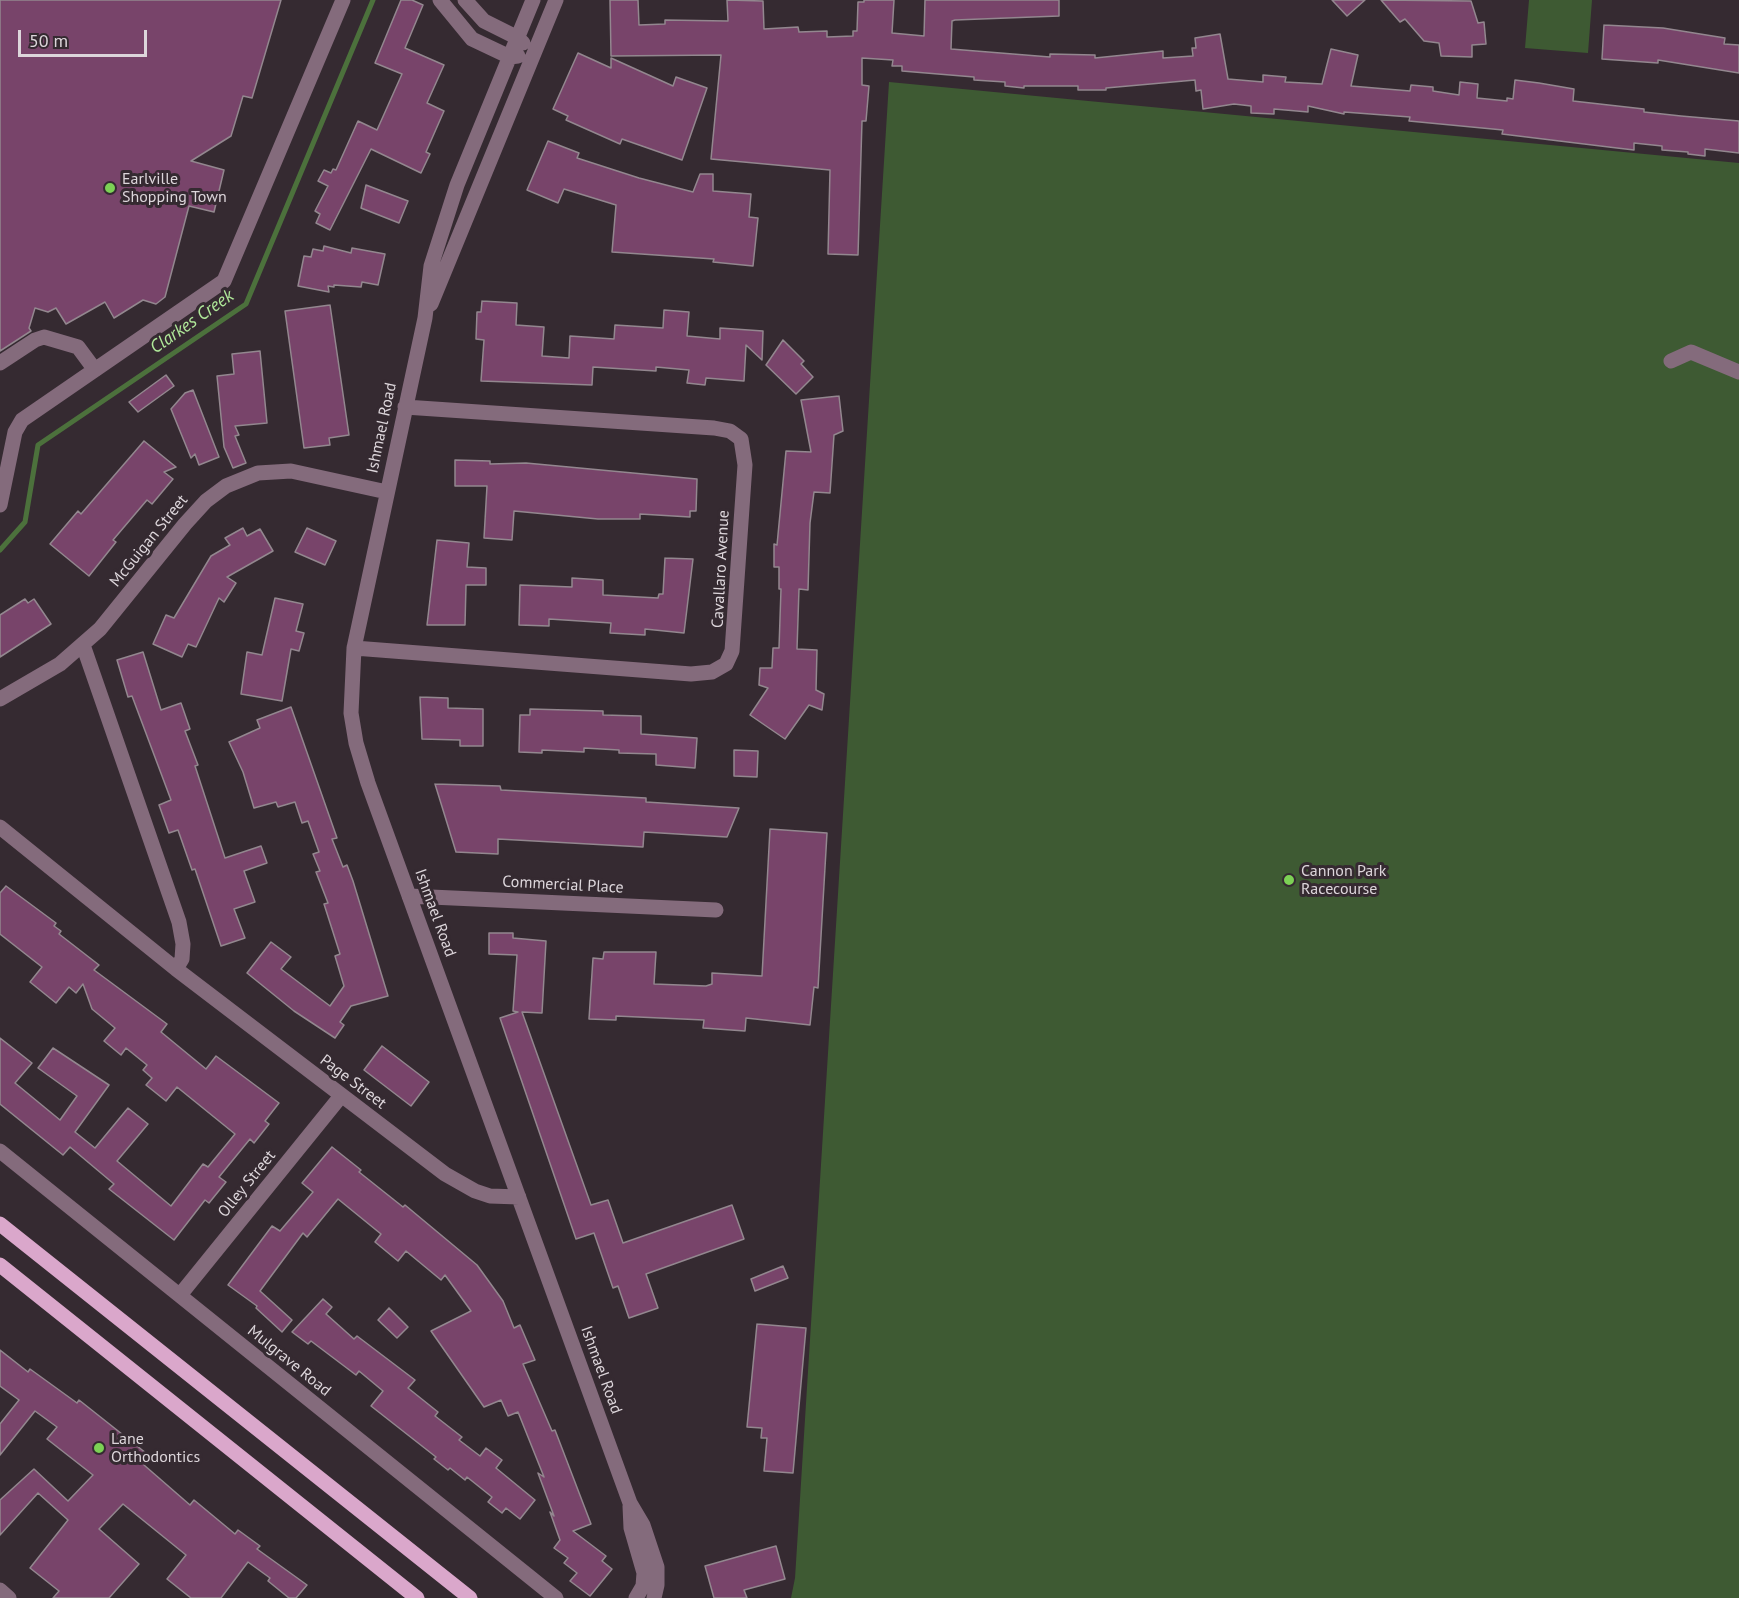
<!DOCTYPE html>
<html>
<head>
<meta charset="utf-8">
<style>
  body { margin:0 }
  #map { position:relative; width:1739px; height:1598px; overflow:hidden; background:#352a31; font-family:"PT Sans",sans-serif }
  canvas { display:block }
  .scale { position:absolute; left:18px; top:30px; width:129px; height:27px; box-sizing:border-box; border:3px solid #ddd6db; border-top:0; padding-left:8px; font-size:18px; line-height:21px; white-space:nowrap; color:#ddd6db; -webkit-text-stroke:4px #352a31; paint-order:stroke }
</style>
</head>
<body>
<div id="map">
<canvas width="1739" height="1598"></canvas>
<div class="scale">50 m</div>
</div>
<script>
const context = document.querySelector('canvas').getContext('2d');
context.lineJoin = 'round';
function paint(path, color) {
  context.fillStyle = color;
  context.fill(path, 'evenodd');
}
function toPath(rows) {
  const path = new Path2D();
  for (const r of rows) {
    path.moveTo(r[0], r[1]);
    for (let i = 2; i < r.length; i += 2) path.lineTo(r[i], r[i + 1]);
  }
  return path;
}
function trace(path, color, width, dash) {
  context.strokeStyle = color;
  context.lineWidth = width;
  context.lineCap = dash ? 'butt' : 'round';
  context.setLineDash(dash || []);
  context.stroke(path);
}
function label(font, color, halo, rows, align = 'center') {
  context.font = font + ' "PT Sans",sans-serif';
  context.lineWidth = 6;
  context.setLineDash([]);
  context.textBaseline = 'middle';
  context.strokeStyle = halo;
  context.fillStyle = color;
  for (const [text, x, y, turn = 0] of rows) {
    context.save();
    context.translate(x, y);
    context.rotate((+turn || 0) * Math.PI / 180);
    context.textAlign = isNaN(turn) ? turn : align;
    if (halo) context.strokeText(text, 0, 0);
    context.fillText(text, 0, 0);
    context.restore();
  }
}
const green = toPath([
  [1529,0,1592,0,1588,53,1525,48],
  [889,82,1739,163,1739,1598,791,1598,795,1578]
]);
const stream = toPath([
  [0,550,25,522,38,445,246,304,373,0]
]);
const building = toPath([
  [0,0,281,0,252,98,243,96,231,136,191,161,224,170,214,212,189,206,165,297,156,304,143,300,114,318,105,302,66,324,56,308,48,312,35,308,29,328,31,331,0,351,0,0],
  [401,0,412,0,423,5,405,48,444,65,427,103,444,111,426,152,430,154,421,173,371,149,330,230,316,223,320,214,315,211,328,186,318,181,324,170,331,173,333,169,336,170,358,121,377,130,402,74,375,63,401,0],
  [610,0,638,0,639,25,665,24,665,20,728,21,727,0,763,1,764,29,798,27,799,32,827,31,827,37,853,36,853,31,857,31,858,2,864,2,864,0,894,0,892,33,924,36,925,0,1059,0,1059,16,955,20,952,21,951,49,1050,57,1050,54,1095,55,1095,58,1163,51,1163,58,1193,56,1192,48,1196,48,1195,38,1220,34,1228,79,1263,82,1263,75,1286,77,1285,82,1322,84,1331,49,1358,55,1351,86,1410,91,1411,85,1433,87,1433,91,1459,95,1460,82,1478,84,1477,98,1507,101,1507,98,1513,99,1515,80,1539,83,1574,89,1573,101,1644,109,1644,112,1681,116,1739,121,1739,153,1705,149,1705,156,1688,154,1688,152,1662,150,1662,146,1634,143,1634,150,1617,148,1502,134,1503,130,1409,121,1410,117,1344,112,1344,114,1308,106,1308,112,1274,109,1274,114,1251,113,1251,106,1234,104,1203,109,1201,90,1196,91,1195,80,1106,88,1106,90,1078,90,1078,86,1024,86,1024,88,1005,86,1005,82,974,80,974,77,902,71,902,66,892,66,893,60,862,58,862,85,869,86,866,121,862,121,858,255,828,254,830,170,711,159,721,55,611,56,610,0],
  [1332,0,1365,0,1347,16,1332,0],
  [1381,0,1471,1,1478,23,1484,22,1486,44,1472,45,1472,57,1441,56,1439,43,1424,41,1405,19,1400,22,1381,0],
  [1604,25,1663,28,1725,38,1724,44,1739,45,1739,73,1658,60,1658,63,1602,59,1604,25],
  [578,53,611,68,611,58,673,86,676,77,707,88,682,160,622,139,620,144,566,120,568,116,553,109,578,53],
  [548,141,579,153,577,158,639,178,693,192,700,174,713,174,713,191,751,194,749,217,758,218,753,266,713,262,714,259,612,252,616,205,564,189,558,203,527,190,548,141],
  [366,185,408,201,399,223,361,208,366,185],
  [324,246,351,253,352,248,385,254,378,285,362,282,361,287,334,285,334,287,328,286,329,292,298,286,304,256,311,257,313,249,323,251,324,246],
  [482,301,517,303,516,325,544,327,542,356,569,358,570,336,614,339,615,325,663,328,664,310,689,312,687,336,720,339,720,328,763,331,762,360,746,345,744,381,706,378,705,385,687,383,689,370,656,367,656,371,593,367,592,385,481,381,484,340,476,339,477,312,481,312,482,301],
  [330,305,349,435,329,438,330,445,304,448,285,311,330,305],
  [783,340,804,361,801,364,813,377,796,394,766,365,783,340],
  [260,351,267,423,235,426,239,435,235,436,246,463,233,468,224,447,217,376,234,374,232,354,260,351],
  [166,375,174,386,138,412,129,402,166,375],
  [193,390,219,457,199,465,195,454,191,458,171,409,185,393,193,390],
  [839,396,843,431,834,435,830,493,814,492,810,523,808,590,799,589,797,649,817,650,816,690,824,694,822,710,809,705,785,739,750,715,768,688,759,685,760,668,772,668,773,648,779,648,781,589,779,589,779,567,774,567,774,544,777,545,786,451,811,452,801,400,839,396],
  [144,441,176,467,164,472,173,479,152,504,147,500,113,540,116,542,89,576,50,544,78,511,81,514,144,441],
  [455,460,490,461,490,464,526,463,697,479,696,511,690,511,690,517,640,514,640,519,598,519,514,511,512,540,484,538,487,486,455,486,455,460],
  [243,528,247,536,260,529,273,551,227,577,236,583,224,602,219,598,196,647,188,644,182,657,153,644,166,615,174,618,211,556,230,545,225,538,243,528],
  [307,528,336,541,325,565,295,552,307,528],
  [437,540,469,543,467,567,486,568,486,585,466,585,465,625,427,625,437,540],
  [665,558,693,559,684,633,645,629,645,635,610,633,611,623,549,619,549,626,519,625,520,585,572,587,572,578,603,580,603,595,658,598,659,594,663,594,665,558],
  [275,598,303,604,296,631,304,633,299,651,291,649,282,701,241,694,247,652,262,655,275,598],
  [25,599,28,603,34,599,51,624,0,657,0,615,25,599],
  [143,652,161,710,181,703,190,729,185,731,198,765,195,766,225,858,261,846,267,863,244,871,255,902,234,909,245,938,221,946,195,869,192,870,178,830,169,833,159,805,171,800,132,696,128,697,117,660,143,652],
  [420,697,448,698,448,708,483,709,483,746,460,746,460,740,422,739,420,697],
  [291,707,337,838,332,839,343,867,347,865,353,881,388,996,351,1006,340,1022,344,1025,335,1038,294,1011,247,973,271,942,291,957,281,969,330,1006,344,986,335,956,340,954,324,904,328,903,316,872,320,871,313,854,319,852,308,821,302,823,295,802,278,807,276,802,254,808,243,772,229,742,260,728,257,720,291,707],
  [530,709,603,711,603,715,641,716,641,734,697,738,695,768,656,765,656,754,619,753,619,750,584,748,584,752,542,750,542,753,519,752,520,715,530,715,530,709],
  [734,750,758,751,757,777,734,776,734,750],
  [435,784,500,786,501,790,646,798,646,802,739,808,727,837,644,832,643,847,498,839,498,854,456,852,435,784],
  [770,829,827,833,818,988,814,987,810,1025,746,1018,745,1031,703,1028,704,1020,616,1016,616,1020,589,1019,593,958,603,959,604,952,656,952,654,984,706,986,712,984,712,973,762,976,770,829],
  [6,886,56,923,54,926,61,931,59,934,99,965,94,970,167,1024,161,1032,206,1069,216,1056,279,1103,265,1121,269,1124,254,1143,250,1139,219,1177,226,1182,209,1203,205,1200,174,1240,109,1189,114,1184,70,1147,63,1155,0,1104,0,1038,32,1063,15,1083,60,1120,77,1096,38,1068,53,1048,109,1085,75,1132,95,1148,128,1108,148,1124,117,1161,171,1206,203,1164,208,1167,235,1134,177,1087,166,1101,146,1085,152,1078,143,1070,147,1065,126,1048,121,1055,104,1041,115,1028,92,1009,83,984,76,993,69,987,56,1003,30,982,42,967,0,934,0,893,6,886],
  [489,933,513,933,513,938,546,941,542,1013,522,1012,591,1205,608,1200,623,1243,732,1205,744,1239,646,1274,658,1308,629,1318,618,1286,613,1288,594,1233,576,1239,500,1018,518,1012,513,1011,517,955,489,954,489,933],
  [382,1046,429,1082,411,1106,364,1070,382,1046],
  [332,1147,361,1170,359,1172,403,1207,405,1205,477,1265,503,1301,514,1328,520,1325,535,1360,523,1364,552,1431,555,1430,591,1524,573,1531,606,1556,602,1561,612,1569,590,1596,570,1581,577,1573,564,1563,568,1558,554,1548,560,1540,550,1512,554,1516,538,1473,544,1477,518,1412,508,1416,501,1400,484,1407,431,1331,471,1311,445,1275,441,1280,406,1251,398,1261,375,1242,381,1234,338,1199,307,1237,303,1233,260,1291,292,1320,282,1332,256,1308,257,1306,228,1285,272,1226,280,1231,313,1192,302,1183,332,1147],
  [783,1266,788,1278,755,1291,751,1279,783,1266],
  [323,1299,332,1307,326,1314,354,1339,357,1336,415,1380,408,1388,438,1412,435,1416,462,1437,459,1440,480,1456,486,1448,502,1460,496,1468,535,1500,520,1519,506,1508,502,1513,488,1502,492,1497,467,1477,465,1480,450,1468,448,1470,434,1459,436,1457,371,1406,383,1391,359,1371,356,1375,311,1341,308,1344,292,1332,323,1299],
  [389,1308,408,1327,397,1338,378,1320,389,1308],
  [757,1324,806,1328,793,1473,764,1471,767,1438,761,1438,762,1428,747,1427,757,1324],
  [0,1350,28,1372,30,1369,77,1403,79,1400,151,1457,144,1465,190,1505,194,1500,235,1534,238,1530,260,1546,257,1549,307,1585,296,1598,289,1598,268,1581,270,1578,248,1562,221,1598,191,1598,167,1579,186,1555,123,1504,99,1529,139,1564,109,1598,53,1598,59,1591,30,1568,68,1520,38,1493,0,1535,0,1500,34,1469,68,1501,93,1475,47,1439,57,1427,35,1411,0,1455,0,1424,19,1400,0,1386,0,1350],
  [776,1546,785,1579,744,1590,747,1598,714,1598,705,1566,776,1546]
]);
const minor = toPath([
  [440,0,472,39,510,57,518,56],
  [465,0,484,21,518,38,523,43],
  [533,0,457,185,431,266,425,318,354,648,351,713,356,743,368,783,630,1503,643,1525,657,1567,657,1585,654,1598],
  [431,304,556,0],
  [1671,361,1691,352,1739,372],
  [0,363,35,340,44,337,78,347,95,370],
  [0,505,15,432,22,420,224,281,343,0],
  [83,645,179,922,183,944,182,959,176,969],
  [354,648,691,674,712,672,726,664,732,651,745,465,741,439,730,431,714,428,405,407],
  [0,699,60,664,100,629,185,524,206,501,226,486,258,473,291,471,387,492],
  [0,827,176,969,445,1174,475,1191,490,1196,519,1197],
  [409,896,716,910],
  [0,1151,556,1598],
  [180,1295,341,1096],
  [630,1506,631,1528,644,1573,643,1586,636,1598],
  [0,1590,9,1598]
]);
const major = toPath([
  [0,1224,470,1598],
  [0,1265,417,1598]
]);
const markers = [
  [110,188,6,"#7cd155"],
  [1289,880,6,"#7cd155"],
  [99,1448,6,"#7cd155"]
];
const poiNames = [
  ["Earlville",122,179],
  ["Shopping Town",122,197],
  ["Cannon Park",1301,871],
  ["Racecourse",1301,889],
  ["Lane",111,1439],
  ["Orthodontics",111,1457]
];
const streetNames = [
  ["Ishmael Road",382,428,-78],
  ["McGuigan Street",149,541,-51],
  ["Cavallaro Avenue",721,569,-87],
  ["Commercial Place",563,885,3],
  ["Ishmael Road",435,913,70],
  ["Page Street",353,1082,37],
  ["Olley Street",247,1184,-51],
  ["Mulgrave Road",289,1361,39],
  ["Ishmael Road",601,1370,70]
];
const waterNames = [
  ["Clarkes Creek",192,322,-35]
];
paint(green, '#3e5a33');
trace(stream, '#4c713c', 5);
paint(building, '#78446a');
trace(building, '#93878f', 1.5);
trace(minor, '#846b7c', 15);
trace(major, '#daa7cb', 15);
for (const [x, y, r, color] of markers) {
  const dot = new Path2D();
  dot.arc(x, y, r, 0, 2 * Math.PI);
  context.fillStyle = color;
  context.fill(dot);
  trace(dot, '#352a31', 2);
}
label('16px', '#ddd6db', '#352a31', poiNames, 'left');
label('16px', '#ddd6db', '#352a31', streetNames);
label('italic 18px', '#b0e99a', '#352a31', waterNames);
</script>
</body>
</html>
